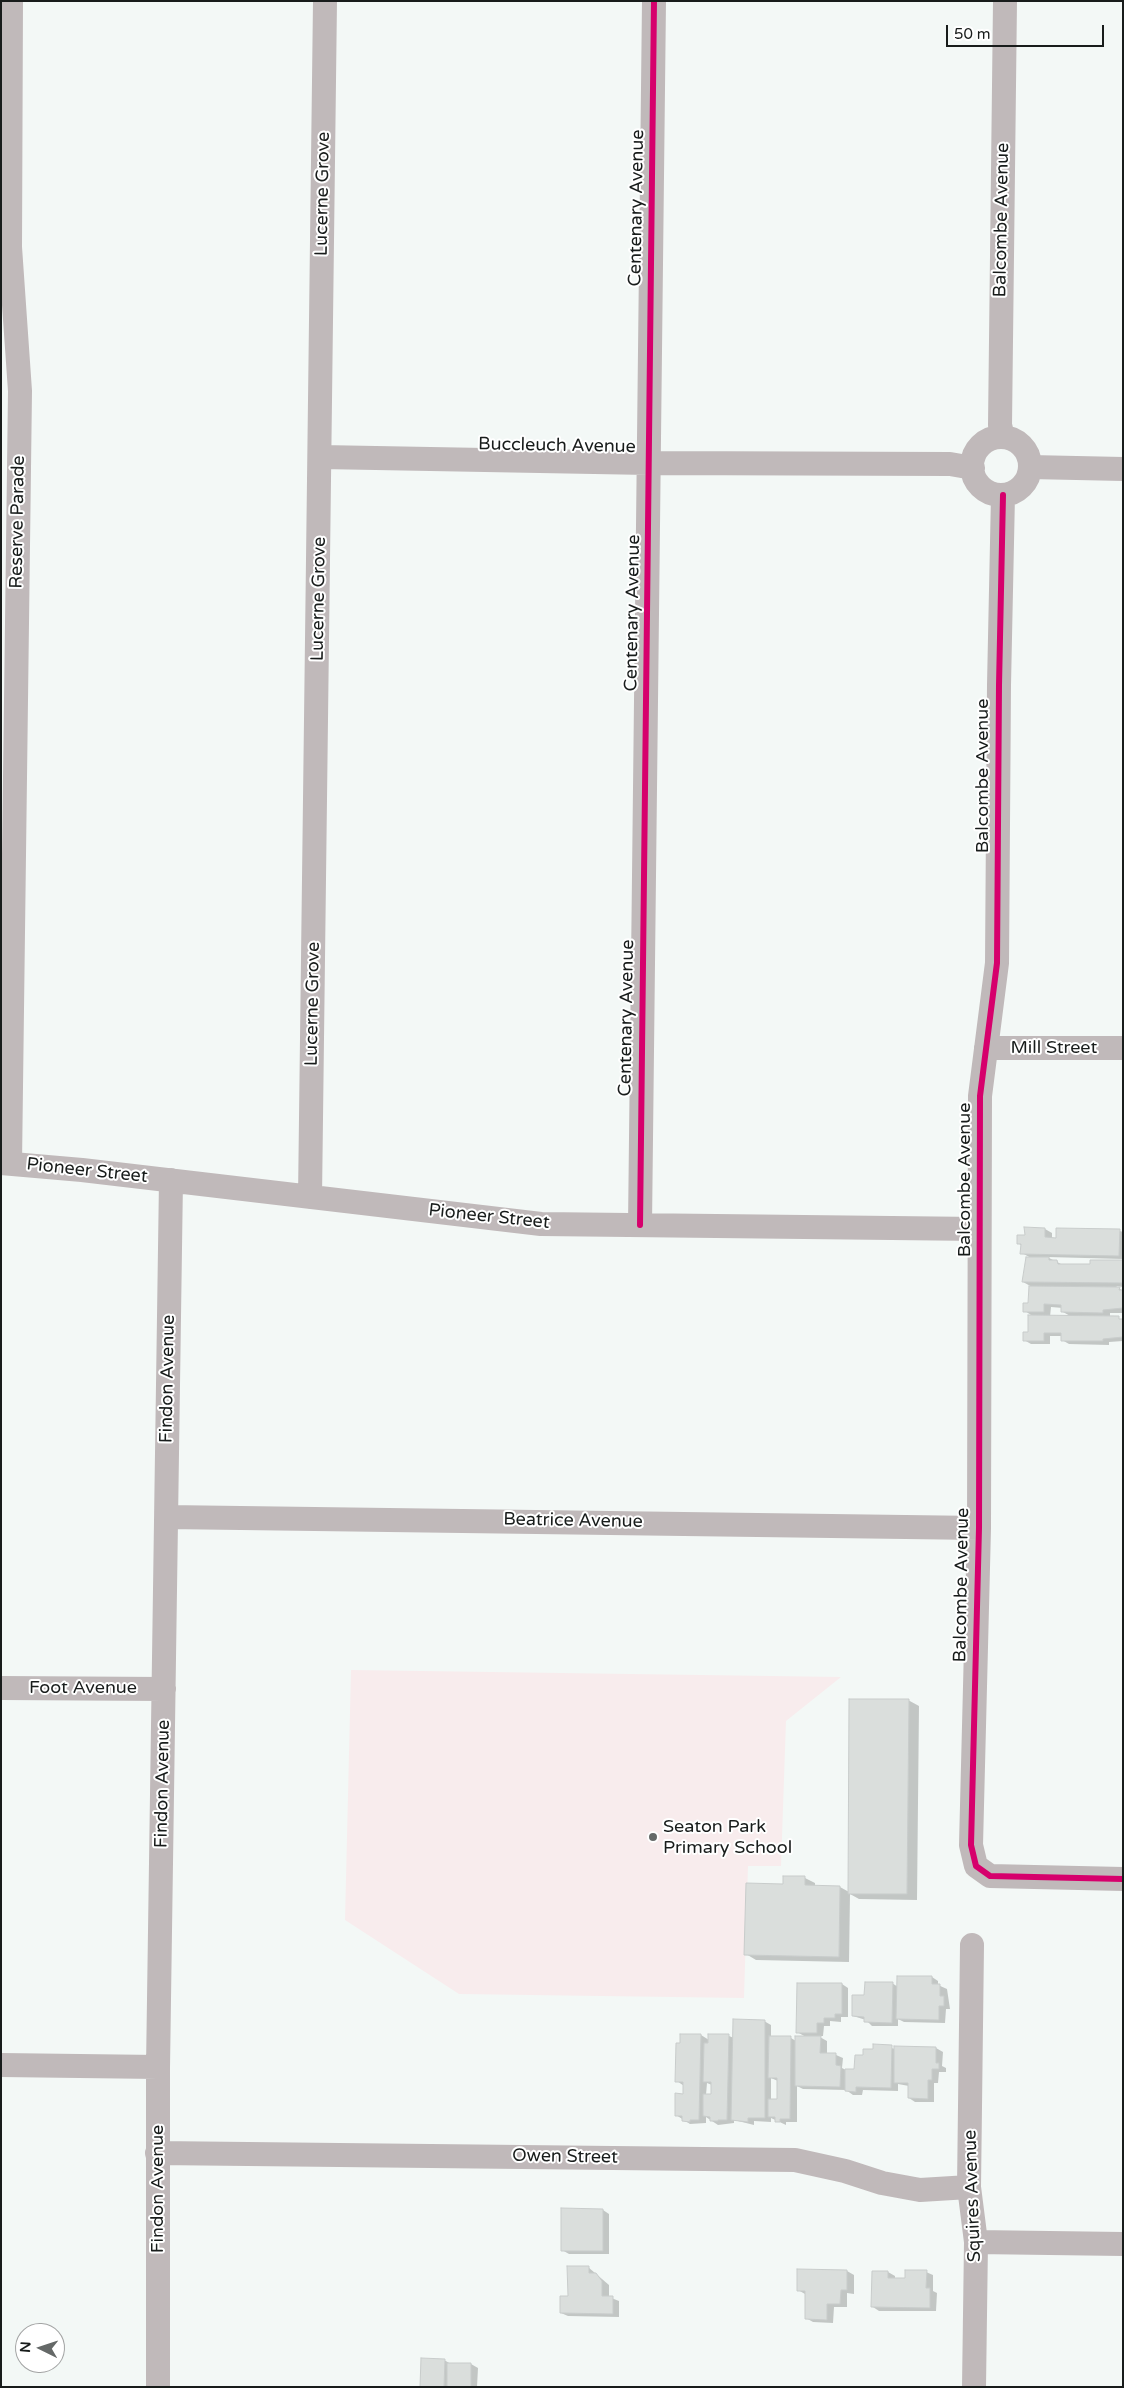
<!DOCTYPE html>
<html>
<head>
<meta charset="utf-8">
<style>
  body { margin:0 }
  #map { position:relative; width:1124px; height:2388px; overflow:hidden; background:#f3f8f6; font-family:"Varela Round",sans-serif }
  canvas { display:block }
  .frame { position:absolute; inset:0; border:2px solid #181c1b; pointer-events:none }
  .north { position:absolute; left:15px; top:2323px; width:50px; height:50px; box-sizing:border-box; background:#fff; border:1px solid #a3a4a4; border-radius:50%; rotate:274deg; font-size:14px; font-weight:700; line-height:20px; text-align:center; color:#181c1b }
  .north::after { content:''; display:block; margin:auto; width:18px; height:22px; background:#656968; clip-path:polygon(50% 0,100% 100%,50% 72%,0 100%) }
  .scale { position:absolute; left:946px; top:25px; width:158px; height:22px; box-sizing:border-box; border:2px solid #181c1b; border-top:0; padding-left:6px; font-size:15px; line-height:18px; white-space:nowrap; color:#181c1b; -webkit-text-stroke:4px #fff; paint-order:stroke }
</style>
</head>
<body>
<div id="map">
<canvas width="1124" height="2388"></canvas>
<div class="frame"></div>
<div class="north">N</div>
<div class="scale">50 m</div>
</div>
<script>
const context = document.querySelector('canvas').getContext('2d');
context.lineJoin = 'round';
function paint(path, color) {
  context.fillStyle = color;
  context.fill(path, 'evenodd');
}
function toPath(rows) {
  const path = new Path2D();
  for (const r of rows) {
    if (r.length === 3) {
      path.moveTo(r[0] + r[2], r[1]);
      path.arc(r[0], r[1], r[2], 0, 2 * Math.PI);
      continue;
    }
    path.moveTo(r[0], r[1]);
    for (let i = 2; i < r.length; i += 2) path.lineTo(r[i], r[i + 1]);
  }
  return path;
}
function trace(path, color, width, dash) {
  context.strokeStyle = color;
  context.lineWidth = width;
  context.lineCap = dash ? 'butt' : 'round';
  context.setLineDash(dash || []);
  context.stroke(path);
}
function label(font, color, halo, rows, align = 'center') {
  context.font = font + ' "Varela Round",sans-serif';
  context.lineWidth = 4;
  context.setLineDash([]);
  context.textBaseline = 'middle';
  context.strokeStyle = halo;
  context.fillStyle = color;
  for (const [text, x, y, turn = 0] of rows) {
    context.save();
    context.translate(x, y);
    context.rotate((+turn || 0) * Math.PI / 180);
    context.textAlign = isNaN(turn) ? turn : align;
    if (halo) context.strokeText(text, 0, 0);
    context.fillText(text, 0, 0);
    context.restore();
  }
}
const green = toPath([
  [351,1670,841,1677,786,1721,781,1866,748,1866,744,1998,459,1994,345,1920]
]);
const shadow = toPath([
  [1026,1229,1045,1229,1052,1233,1052,1239,1120,1231,1123,1232,1123,1259,1047,1257,1063,1265,1092,1265,1123,1261,1123,1287,1116,1286,1123,1291,1123,1313,1110,1313,1110,1318,1123,1320,1123,1341,1109,1342,1109,1345,1069,1344,1062,1340,1062,1336,1050,1336,1050,1344,1031,1344,1024,1340,1029,1333,1034,1317,1025,1311,1029,1304,1034,1288,1023,1282,1031,1258,1022,1253,1022,1246,1018,1243,1026,1236],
  [1051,1307,1063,1308,1063,1312,1072,1317,1050,1317],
  [908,1700,919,1706,917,1900,859,1899,850,1894,849,1962,756,1960,746,1954,784,1886,805,1878,815,1883,815,1887,840,1887,849,1892],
  [932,1977,938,1981,938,1985,947,1989,950,2009,946,2009,945,2023,904,2022,898,2019,898,2026,872,2026,866,2020,853,2016,866,1996,892,1983,898,1987],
  [842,1984,848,1988,848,2017,841,2017,841,2022,830,2021,830,2026,824,2026,823,2036,818,2036,827,2041,827,2054,836,2055,843,2058,842,2068,846,2070,856,2070,864,2056,874,2051,874,2045,896,2049,936,2048,943,2052,942,2066,946,2068,946,2072,939,2072,938,2083,934,2083,934,2102,915,2102,909,2098,909,2086,898,2084,898,2091,863,2090,862,2095,853,2095,846,2090,803,2089,797,2086,797,2122,786,2122,786,2125,771,2118,771,2122,754,2121,754,2125,734,2120,734,2123,718,2125,706,2117,706,2123,690,2124,676,2115,684,2095,684,2086,677,2081,681,2035,701,2035,709,2040,709,2035,729,2036,734,2038,764,2021,771,2025,771,2037,791,2038,796,2041,806,2037,797,2032],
  [771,2078,778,2081,778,2100,771,2100],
  [707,2083,712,2085,712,2095,706,2095],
  [603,2210,609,2214,609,2254,569,2254,562,2250],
  [588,2267,609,2285,609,2297,619,2301,619,2317,568,2316,561,2313],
  [847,2271,854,2275,854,2294,847,2293,847,2307,834,2307,833,2323,813,2322,806,2318,805,2294,798,2290],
  [873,2272,888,2272,895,2276,895,2280,906,2280,926,2272,933,2275,933,2291,937,2293,936,2311,879,2311,873,2307],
  [444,2360,451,2364,471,2364,478,2368,477,2387,421,2387]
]);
const building = toPath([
  [1024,1227,1045,1228,1045,1237,1056,1238,1056,1228,1120,1229,1119,1256,1020,1254,1021,1244,1017,1244,1017,1235,1025,1235,1024,1227],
  [1026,1257,1049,1257,1049,1260,1057,1260,1058,1264,1090,1264,1090,1260,1123,1260,1123,1283,1022,1282,1026,1257],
  [1029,1286,1120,1287,1119,1290,1123,1290,1123,1308,1103,1310,1103,1313,1061,1312,1061,1305,1044,1304,1044,1312,1023,1312,1023,1303,1028,1303,1029,1286],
  [1028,1315,1119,1316,1119,1319,1123,1319,1123,1337,1103,1339,1103,1341,1061,1341,1061,1333,1044,1333,1044,1341,1023,1341,1023,1332,1028,1332,1028,1315],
  [849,1699,909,1699,907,1894,848,1894,849,1699],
  [783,1876,805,1876,805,1885,840,1886,839,1957,744,1955,746,1883,783,1884,783,1876],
  [897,1976,932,1976,932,1984,940,1984,940,1996,944,1996,944,2006,939,2006,939,2020,896,2019,897,1976],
  [865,1982,893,1982,892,2023,864,2022,864,2017,852,2016,852,1995,864,1995,865,1982],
  [797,1983,842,1983,842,2014,835,2014,835,2018,824,2018,824,2023,817,2023,817,2033,796,2033,797,1983],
  [733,2019,765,2020,765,2118,748,2118,748,2122,731,2120,733,2019],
  [680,2034,701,2034,699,2120,690,2120,690,2122,682,2121,682,2116,675,2116,675,2093,683,2094,683,2082,675,2082,676,2043,680,2043,680,2034],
  [708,2034,729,2034,727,2120,718,2120,718,2121,710,2121,710,2117,703,2116,703,2094,711,2094,711,2082,703,2082,704,2043,708,2043,708,2034],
  [769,2036,791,2036,790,2119,780,2119,780,2122,775,2122,775,2117,768,2117,768,2099,777,2099,777,2078,768,2078,769,2036],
  [795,2036,821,2036,820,2053,836,2053,836,2065,841,2066,840,2087,795,2086,795,2036],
  [873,2044,892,2045,891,2088,856,2087,856,2092,845,2091,845,2069,854,2069,855,2055,863,2055,863,2049,873,2049,873,2044],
  [894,2046,936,2047,936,2063,939,2063,939,2069,932,2069,932,2080,928,2080,928,2099,908,2098,908,2083,894,2083,894,2046],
  [561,2208,603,2209,603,2251,561,2251,561,2208],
  [567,2266,589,2266,589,2273,596,2273,602,2281,602,2296,613,2296,613,2314,560,2313,560,2296,568,2296,567,2266],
  [797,2269,847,2270,847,2290,841,2290,840,2304,827,2304,827,2320,805,2319,805,2291,797,2291,797,2269],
  [905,2270,927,2270,926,2288,930,2288,930,2308,871,2307,872,2271,888,2271,888,2278,905,2278,905,2270],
  [421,2358,445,2359,444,2387,420,2387,421,2358],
  [447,2363,471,2363,471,2387,447,2387,447,2363]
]);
const minor = toPath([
  [1003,437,1000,425,1005,1],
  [1001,466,29],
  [321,457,649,463,950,464,973,468],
  [1030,467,1123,469],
  [1003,495,999,685,997,963,980,1096,979,1528,971,1845,976,1866,990,1876,1123,1879],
  [986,1048,1123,1048],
  [1,1163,82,1170,541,1224,979,1229],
  [10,1163,20,391,10,247,11,1],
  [310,1197,325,1],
  [640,1225,654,1],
  [167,1517,979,1528],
  [1,1688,164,1689],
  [972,1945,969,2187,976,2242,974,2387],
  [1,2065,158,2067],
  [157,2153,795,2160,845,2171,882,2183,920,2190,969,2187],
  [976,2242,1123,2244],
  [158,2387,158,2067,171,1180]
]);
const cycleway = toPath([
  [1003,495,999,685,997,963,980,1096,979,1528,971,1845,976,1866,990,1876,1123,1879],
  [640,1225,654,1]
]);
const markers = [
  [653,1837,5,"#656968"]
];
const streetNames = [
  ["Lucerne Grove",323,194,-89],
  ["Centenary Avenue",637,208,-89],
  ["Balcombe Avenue",1002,220,-89],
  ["Buccleuch Avenue",557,446,1],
  ["Reserve Parade",18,522,-89],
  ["Lucerne Grove",319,599,-89],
  ["Centenary Avenue",633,613,-89],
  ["Balcombe Avenue",983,776,-90],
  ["Lucerne Grove",313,1004,-89],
  ["Centenary Avenue",627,1018,-89],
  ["Mill Street",1054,1048],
  ["Pioneer Street",87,1171,6],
  ["Balcombe Avenue",965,1180,-90],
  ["Pioneer Street",489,1217,6],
  ["Findon Avenue",168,1379,-89],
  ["Beatrice Avenue",573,1521,1],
  ["Balcombe Avenue",962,1585,-89],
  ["Foot Avenue",83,1688],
  ["Findon Avenue",163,1784,-89],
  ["Owen Street",565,2157,1],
  ["Findon Avenue",158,2189,-90],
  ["Squires Avenue",973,2196,-92]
];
const poiNames = [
  ["Seaton Park",663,1827],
  ["Primary School",663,1848]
];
paint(green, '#f8eced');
paint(shadow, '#0003');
paint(building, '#dadedc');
trace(building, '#c8cccb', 1);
trace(minor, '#c0b9ba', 24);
trace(cycleway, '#d6006c', 6);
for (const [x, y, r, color] of markers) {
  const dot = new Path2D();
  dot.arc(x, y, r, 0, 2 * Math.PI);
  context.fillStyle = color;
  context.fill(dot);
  trace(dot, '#fff', 2);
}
label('18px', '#181c1b', '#fff', streetNames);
label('18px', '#181c1b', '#fff', poiNames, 'left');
</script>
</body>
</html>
